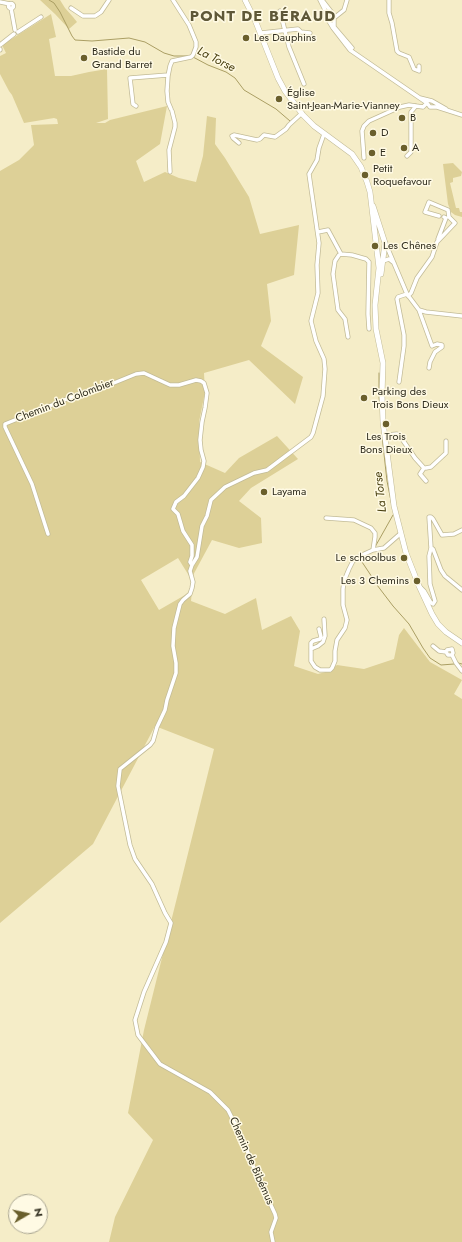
<!DOCTYPE html>
<html>
<head>
<meta charset="utf-8">
<style>
  body { margin:0 }
  #map { position:relative; width:462px; height:1242px; overflow:hidden; background:#f5edc8; font-family:Jost,sans-serif }
  canvas { display:block }
  .north { position:absolute; left:8px; top:1194px; width:40px; height:40px; box-sizing:border-box; background:#fffae4; border:1px solid #aca894; border-radius:50%; rotate:81deg; font-size:11px; font-weight:700; line-height:16px; text-align:center; color:#2f2c1d }
  .north::after { content:''; display:block; margin:auto; width:14px; height:18px; background:#6a5f2c; clip-path:polygon(50% 0,100% 100%,50% 72%,0 100%) }
</style>
</head>
<body>
<div id="map">
<canvas width="462" height="1242"></canvas>
<div class="north">N</div>
</div>
<script>
const context = document.querySelector('canvas').getContext('2d');
context.lineJoin = 'round';
function paint(path, color) {
  context.fillStyle = color;
  context.fill(path, 'evenodd');
}
function toPath(rows) {
  const path = new Path2D();
  for (const r of rows) {
    if (r.length === 3) {
      path.moveTo(r[0] + r[2], r[1]);
      path.arc(r[0], r[1], r[2], 0, 2 * Math.PI);
      continue;
    }
    path.moveTo(r[0], r[1]);
    for (let i = 2; i < r.length; i += 2) path.lineTo(r[i], r[i + 1]);
  }
  return path;
}
function trace(path, color, width, dash) {
  context.strokeStyle = color;
  context.lineWidth = width;
  context.lineCap = dash ? 'butt' : 'round';
  context.setLineDash(dash || []);
  context.stroke(path);
}
function label(font, color, halo, rows, align = 'center') {
  context.font = font + ' Jost,sans-serif';
  context.lineWidth = 3;
  context.setLineDash([]);
  context.textBaseline = 'middle';
  context.strokeStyle = halo;
  context.fillStyle = color;
  for (const [text, x, y, turn = 0] of rows) {
    context.save();
    context.translate(x, y);
    context.rotate((+turn || 0) * Math.PI / 180);
    context.textAlign = isNaN(turn) ? turn : align;
    if (halo) context.strokeText(text, 0, 0);
    context.fillText(text, 0, 0);
    context.restore();
  }
}
const green = toPath([
  [40,0,60,0,65,8,73,17,77,22,69,29,55,14],
  [51,14,56,37,49,39,55,76,71,76,89,72,107,69,108,119,96,123,105,123,110,120,167,106,160,144,136,161,144,182,165,172,179,178,196,182,203,156,207,116,216,118,215,144,225,158,249,197,260,234,299,225,294,275,267,284,271,321,261,346,303,377,295,404,249,360,204,373,205,392,199,422,200,462,225,473,239,458,277,436,298,459,251,488,239,501,261,518,262,543,239,548,212,540,191,579,178,558,141,580,159,610,192,591,191,601,225,614,256,598,262,630,291,616,300,631,294,666,318,674,329,671,337,665,364,669,394,659,399,635,404,628,430,662,462,680,454,694,462,699,462,1242,109,1242,115,1217,153,1140,128,1113,144,1030,214,749,155,726,93,844,0,923,0,171,19,160,34,145,31,125,58,124,57,119,54,118,24,123,12,95,9,91,0,74,0,56,6,53,2,45],
  [453,163,462,172,461,176,453,178,453,182,450,183,456,208,459,208,460,212,462,212,462,217,455,215,451,212,448,204,443,164]
]);
const stream = toPath([
  [49,0,54,3,60,12,72,36,75,40,92,41,129,38,145,42,164,53,174,56,190,56],
  [193,57,208,65,226,72,235,78,244,90,276,109,290,121],
  [379,393,379,373],
  [379,397,380,407],
  [382,436,387,481,392,506],
  [375,547,393,515],
  [364,556,360,559,376,583],
  [377,585,393,606,409,624,423,648,430,658,441,665,454,664],
  [458,663,462,664]
]);
const minor = toPath([
  [320,0,325,10,327,18,333,28,350,50,427,103,430,107,437,107,462,115],
  [322,0,333,14,334,18,334,27,352,48],
  [389,0,389,13,392,23,397,51,399,53,409,57,414,69,419,71,419,66],
  [0,2,10,4],
  [11,6,2.5],
  [11,8,15,30],
  [71,8,83,16,95,16,101,12,109,0],
  [280,11,289,47,304,84],
  [334,18,344,10,347,0],
  [18,32,41,17],
  [261,33,298,29,301,32,310,33],
  [0,45,14,34],
  [0,49,0,50],
  [420,98,432,101,446,109],
  [136,106,133,104,130,78,168,75],
  [171,109,168,102,167,91,168,76,170,66,172,61,191,57,193,55,196,47,196,42,189,25,173,0],
  [239,143,233,138,232,136,234,135,257,140,260,139,264,135,275,137,286,129,289,125,302,113],
  [407,156,411,152,411,112,416,106],
  [364,158,362,131,364,126,369,121,400,107,409,105,423,107,427,103],
  [170,172,169,150,175,127,175,123,172,111],
  [318,232,328,230,341,254],
  [438,239,446,218,444,217],
  [385,242,407,294,419,310,426,312,462,316],
  [383,261,389,259,394,263],
  [408,296,411,293,417,278,432,257,437,242,455,223,449,217,448,210,429,202,425,212,439,216],
  [419,310,432,346,437,344,442,345,442,347,435,352,430,362,429,368],
  [348,337,345,319,338,310,333,274,335,261,339,255,341,254,352,255,366,259,369,262,368,314,369,329],
  [399,382,404,346,404,335,397,299,398,297,407,294],
  [387,435,397,434,400,436,415,458,424,468,426,468,431,467,446,453,446,441],
  [424,468,420,474,426,481],
  [326,518,354,520,371,528,375,533,375,537,373,550],
  [48,534,32,484,5,427,5,424,79,394,109,385,136,374,144,373,170,385,179,385,196,380,201,381,204,383,207,393,205,408,202,422,200,440,201,450,204,461,203,467,198,478,184,496,176,502,173,509,178,514,183,531,192,545,192,556,190,562,192,565],
  [431,548,429,517,431,517,433,519,442,535,454,534,462,530],
  [420,587,424,591,431,603,433,604,435,601,430,584,429,556,431,548,433,549,441,570,445,576,462,590],
  [319,629,321,637,320,639,313,641,311,643,311,661,315,667,320,670,330,670,332,668,335,661,335,651,337,640,345,628,347,620,343,605,343,589,344,581,349,569,353,561,360,556,373,550,384,548,400,534],
  [433,646,439,651,446,652],
  [311,649,318,646,323,642,325,636,324,619],
  [452,655,448,655,446,652,447,650,452,649,453,653,452,655,456,663,462,671],
  [273,1242,271,1232,276,1218,275,1214,253,1166,244,1142,228,1110,210,1092,160,1064,138,1035,135,1020,144,992,166,942,171,923,165,913,152,884,135,859,130,845,118,786,120,769,150,745,153,741,157,727,165,710,167,700,176,673,176,663,173,646,174,628,180,604,183,600,190,594,192,588,193,582,190,571,192,565,197,557,202,526,207,516,211,500,225,487,254,473,267,470,311,437,313,433,323,396,325,369,324,359,316,341,311,321,318,293,317,265,319,243,309,174,317,160,319,148,324,134]
]);
const secondary = toPath([
  [245,0,255,20,278,78,285,91,303,115,314,126,352,154,361,167,367,182,370,192,379,268,375,305,376,329,383,363,382,395,383,422,394,506,406,553,419,586,432,614,438,624,446,632,462,643],
  [373,206,385,243,381,274]
]);
const markers = [
  [246,38,4,"#6a5f2c"],
  [84,58,4,"#6a5f2c"],
  [279,99,4,"#6a5f2c"],
  [402,118,4,"#6a5f2c"],
  [373,133,4,"#6a5f2c"],
  [404,148,4,"#6a5f2c"],
  [372,153,4,"#6a5f2c"],
  [365,175,4,"#6a5f2c"],
  [375,246,4,"#6a5f2c"],
  [364,398,4,"#6a5f2c"],
  [386,424,4,"#6a5f2c"],
  [264,492,4,"#6a5f2c"],
  [404,558,4,"#6a5f2c"],
  [417,581,4,"#6a5f2c"]
];
const poiNames = [
  ["Les Dauphins",254,38],
  ["Bastide du",92,52],
  ["Grand Barret",92,65],
  ["Église",287,93],
  ["Saint-Jean-Marie-Vianney",287,106],
  ["B",410,118],
  ["D",381,133],
  ["A",412,148],
  ["E",380,153],
  ["Petit",373,169],
  ["Roquefavour",373,182],
  ["Les Chênes",383,246],
  ["Parking des",372,392],
  ["Trois Bons Dieux",372,405],
  ["Les Trois",386,437,"center"],
  ["Bons Dieux",386,450,"center"],
  ["Layama",272,492],
  ["Le schoolbus",396,558,"right"],
  ["Les 3 Chemins",409,581,"right"]
];
const streetNames = [
  ["Chemin du Colombier",65,401,-21],
  ["Chemin de Bibémus",251,1161,66]
];
const waterNames = [
  ["La Torse",216,60,27],
  ["La Torse",381,492,-96]
];
const districtNames = [
  ["PONT DE BÉRAUD",263,17]
];
paint(green, '#ddd097');
trace(stream, '#aa9e63', 1);
trace(minor, '#c2bb97', 5);
trace(secondary, '#c2bb97', 6);
trace(minor, '#fff', 3.5);
trace(secondary, '#fff', 5);
for (const [x, y, r, color] of markers) {
  const dot = new Path2D();
  dot.arc(x, y, r, 0, 2 * Math.PI);
  context.fillStyle = color;
  context.fill(dot);
  trace(dot, '#fffae4', 1.5);
}
label('11px', '#2f2c1d', '#fffae4', poiNames, 'left');
label('11px', '#2f2c1d', '#fffae4', streetNames);
label('italic 12px', '#483f0f', '#fffae4', waterNames);
context.letterSpacing = '1px';
label('bold 15px', '#5f5838', '#fffae4', districtNames);
context.letterSpacing = '0px';
</script>
</body>
</html>
